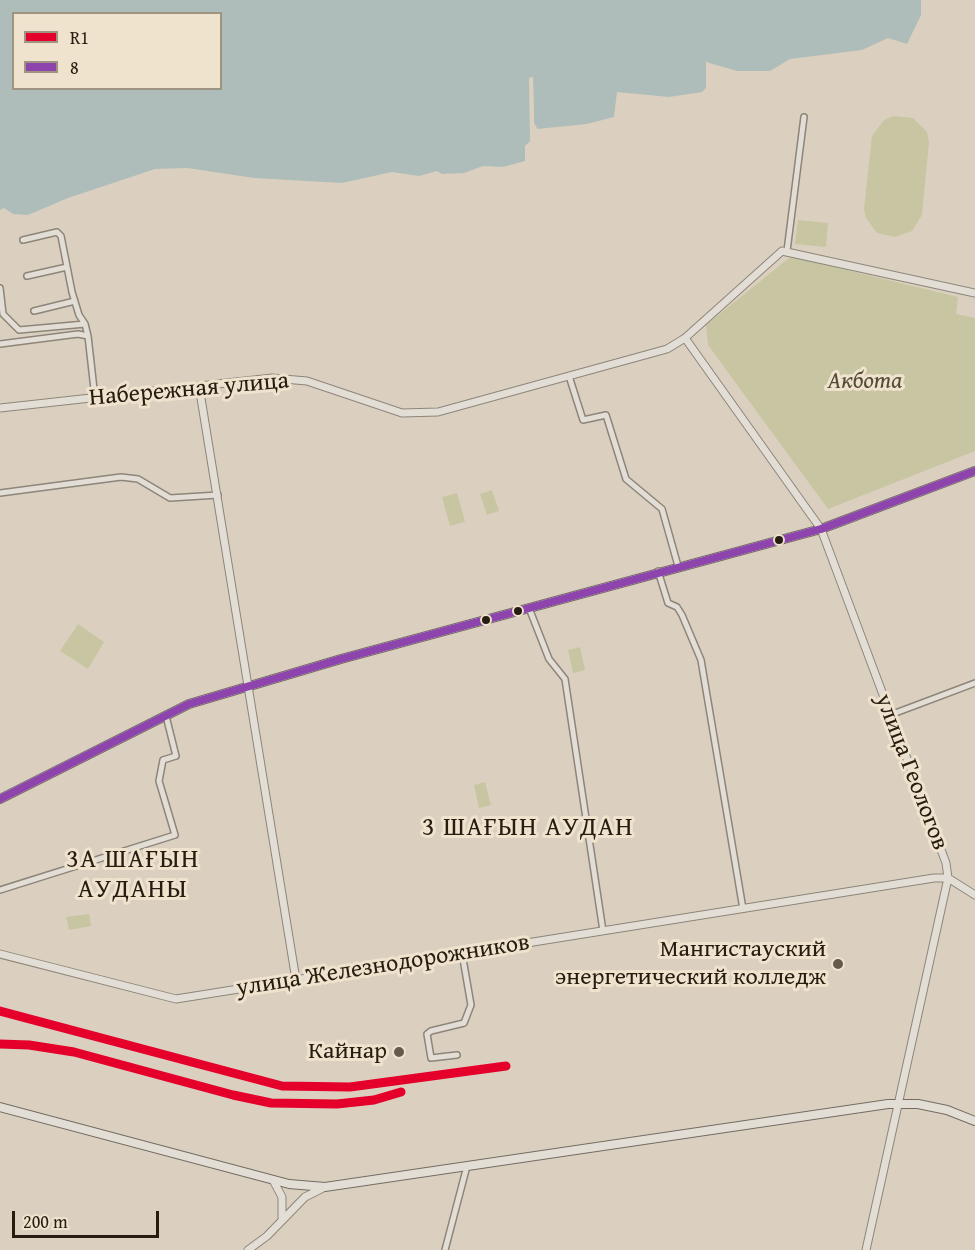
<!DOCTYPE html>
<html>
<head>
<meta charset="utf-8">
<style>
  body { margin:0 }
  #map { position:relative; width:975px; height:1250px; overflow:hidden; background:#dbd0bf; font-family:"Gentium Book Plus",serif }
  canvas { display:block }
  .legend { position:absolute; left:12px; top:12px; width:210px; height:78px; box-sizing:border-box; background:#efe3ce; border:2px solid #9f9382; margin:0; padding:8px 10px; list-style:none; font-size:18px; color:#261c10 }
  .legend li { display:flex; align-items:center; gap:12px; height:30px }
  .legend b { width:30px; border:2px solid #9f9382 }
  .scale { position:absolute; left:12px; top:1211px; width:147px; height:27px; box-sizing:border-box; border:3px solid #261c10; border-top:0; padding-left:8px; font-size:18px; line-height:21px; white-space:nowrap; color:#261c10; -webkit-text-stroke:4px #efe3ce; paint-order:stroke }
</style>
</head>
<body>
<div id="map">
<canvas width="975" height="1250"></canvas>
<ul class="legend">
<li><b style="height:8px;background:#e4002b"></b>R1</li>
<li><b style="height:8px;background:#8e44ad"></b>8</li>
</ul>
<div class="scale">200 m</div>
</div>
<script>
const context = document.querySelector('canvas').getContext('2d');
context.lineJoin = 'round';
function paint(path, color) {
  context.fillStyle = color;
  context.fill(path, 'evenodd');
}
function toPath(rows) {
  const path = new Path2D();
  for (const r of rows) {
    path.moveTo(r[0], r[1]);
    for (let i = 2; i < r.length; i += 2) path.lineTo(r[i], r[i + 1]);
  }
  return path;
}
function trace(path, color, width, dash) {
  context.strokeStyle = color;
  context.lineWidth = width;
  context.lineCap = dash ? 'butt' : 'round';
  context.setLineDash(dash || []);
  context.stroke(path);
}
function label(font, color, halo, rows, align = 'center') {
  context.font = font + ' "Gentium Book Plus",serif';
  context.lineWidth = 6;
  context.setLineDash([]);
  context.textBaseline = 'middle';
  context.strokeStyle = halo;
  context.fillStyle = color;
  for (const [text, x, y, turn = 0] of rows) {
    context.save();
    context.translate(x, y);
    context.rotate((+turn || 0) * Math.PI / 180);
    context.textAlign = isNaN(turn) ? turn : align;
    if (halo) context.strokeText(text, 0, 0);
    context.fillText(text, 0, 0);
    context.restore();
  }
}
const green = toPath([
  [893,116,913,118,927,132,929,142,922,215,912,231,895,237,877,233,866,218,864,209,872,136,884,120],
  [798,220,828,223,826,247,795,244],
  [793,257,958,297,956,314,975,318,975,451,828,509,708,345,706,325,789,258],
  [492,490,499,511,487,515,480,494],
  [457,493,465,522,450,526,442,497],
  [78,624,104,642,88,669,60,651],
  [580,647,585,670,573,673,568,650],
  [485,782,491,805,479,808,474,785],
  [89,914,91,926,69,930,66,917]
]);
const water = toPath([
  [0,0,921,0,921,15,907,44,888,38,862,50,790,59,770,71,737,71,706,62,706,88,702,92,669,97,617,92,614,117,587,124,537,129,534,123,533,78,530,78,530,141,525,146,525,161,503,167,483,166,464,173,442,174,437,171,419,176,392,172,342,183,254,178,187,168,155,169,68,198,28,215,13,214,4,208,0,210],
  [14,14,220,14,220,88,14,88]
]);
const pier = toPath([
  [533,77,534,123,538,130,535,132,532,126,533,137,530,141,529,78]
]);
const minor = toPath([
  [23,240,57,232,61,236,72,292,79,315,85,324],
  [787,251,804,117],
  [27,276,67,267],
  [0,288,3,314,19,330,85,324,88,336],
  [34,311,75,301],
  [0,344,78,334,88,336,95,398],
  [569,376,583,420,606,415,626,479,662,509,678,566],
  [0,493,121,477,138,479,170,498,218,495],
  [658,571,668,603,677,607,682,615,701,660,743,909],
  [529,608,549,659,565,679,603,931],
  [890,715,975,683],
  [0,890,175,835,159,781,163,760,176,756,166,716],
  [457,1055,431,1058,427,1034,431,1031,464,1023,471,1005,462,953],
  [445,1250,467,1166]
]);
const tertiary = toPath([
  [685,338,821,529,946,863,948,878,866,1250],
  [199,386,296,980],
  [0,408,272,378,307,381,402,413,438,412,667,349,685,338,782,251,975,293],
  [0,954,176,999,934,878,948,878,975,895],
  [273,1180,282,1197,282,1219],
  [248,1250,267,1236,305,1197,325,1187]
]);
const secondary = toPath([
  [0,799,189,704,341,659,821,529,975,471],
  [0,1107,289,1184,325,1187,888,1104,918,1104,947,1110,975,1121]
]);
const bus1 = toPath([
  [0,799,189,704,341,659,821,529,975,471]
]);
const rail1 = toPath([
  [0,1011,282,1086,350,1087,506,1066],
  [0,1044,29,1045,74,1052,233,1095,271,1103,337,1104,374,1100,401,1092]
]);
const markers = [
  [779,540,5,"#261c10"],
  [518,611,5,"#261c10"],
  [486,620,5,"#261c10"],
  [838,964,6,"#655b4d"],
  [399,1052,6,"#655b4d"]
];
const parkNames = [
  ["Акбота",865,382]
];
const streetNames = [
  ["Набережная улица",189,390,-5],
  ["улица Геологов",911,772,69],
  ["улица Железнодорожников",383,966,-9]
];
const poiNames = [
  ["Мангистауский",826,950],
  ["энергетический колледж",826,978],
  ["Кайнар",387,1052]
];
const neighbourhoodNames = [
  ["3 ШАҒЫН АУДАН",528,828],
  ["3А ШАҒЫН",133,860],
  ["АУДАНЫ",133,890]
];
paint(green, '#c8c5a2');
paint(water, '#aebdba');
paint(pier, '#dbd0bf');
trace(minor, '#8d857a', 8);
trace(tertiary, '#8d857a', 9);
trace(secondary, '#746c63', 10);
trace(minor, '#e3ded5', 5);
trace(tertiary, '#e3ded5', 7);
trace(secondary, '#e3ded5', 8);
trace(bus1, '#8e44ad', 8);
trace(rail1, '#e4002b', 9);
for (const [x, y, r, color] of markers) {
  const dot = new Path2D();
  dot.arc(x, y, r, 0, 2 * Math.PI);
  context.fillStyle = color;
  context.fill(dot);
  trace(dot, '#efe3ce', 2);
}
label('italic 24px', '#524c35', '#efe3ce', parkNames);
label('24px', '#261c10', '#efe3ce', streetNames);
label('24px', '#261c10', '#efe3ce', poiNames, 'right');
context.letterSpacing = '1.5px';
label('26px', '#261c10', '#efe3ce', neighbourhoodNames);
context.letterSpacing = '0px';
</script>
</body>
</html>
